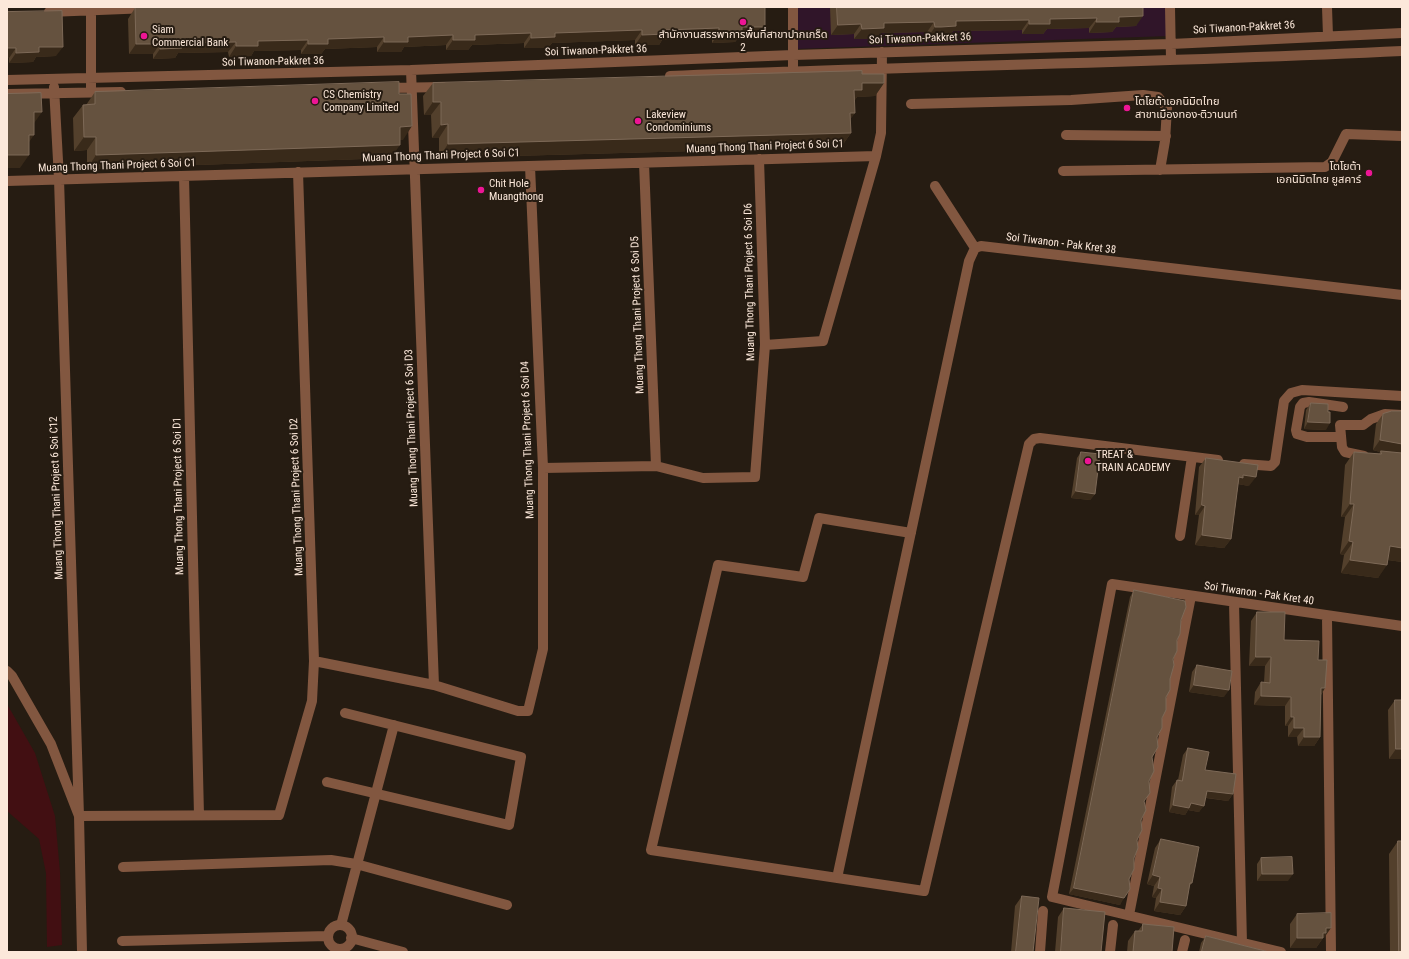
<!DOCTYPE html>
<meta charset="utf-8">
<style>
body{margin:0}
#map{position:relative;width:1409px;height:959px;overflow:hidden;background:#261c12;font-family:"Roboto Condensed",sans-serif}
canvas{display:block}
.frame{position:absolute;inset:0;border:8px solid #fce8da;pointer-events:none}
</style>
<div id="map">
<canvas width="1409" height="959"></canvas>
<div class="frame"></div>
</div>
<script>
const g = document.querySelector('canvas').getContext('2d');
g.lineJoin = 'round';
function fillPath(path, color) { g.fillStyle = color; g.fill(path, 'evenodd'); }
function strokePath(path, color, width, dash) { g.strokeStyle = color; g.lineWidth = width; g.lineCap = dash ? 'butt' : 'round'; g.setLineDash(dash || []); g.stroke(path); }
function label(font, color, halo, rows, align = 'center') {
  g.font = font + ' "Roboto Condensed","Noto Sans Thai",sans-serif'; g.lineWidth = 4; g.setLineDash([]); g.textBaseline = 'middle'; g.strokeStyle = halo; g.fillStyle = color; for (const [text, x, y, turn = 0] of rows) {
    g.save(); g.translate(x, y); g.rotate((+turn || 0) * Math.PI / 180); g.textAlign = isNaN(turn) ? turn : align; if (halo) g.strokeText(text, 0, 0); g.fillText(text, 0, 0); g.restore();
  }
}
const green = new Path2D(`
 M793,7h377l-1,29 -375,13z`);
const water = new Path2D(`
 M7,704l28,49 20,63 5,56 2,73 -15,2 -1,-74 -7,-34 -32,-28z`);
const minor = new Path2D(`
 M793,7v64
 M1170,7l1,53
 M1327,7l1,29
 M49,12l100,-4
 M411,70l23,615
 M670,76c244,-10 488,-13 732,-25
 M7,80l404,-10 382,-15 378,-11 231,-11
 M54,87l5,92 20,637
 M387,88l56,-1
 M91,92v-85
 M7,94l114,-2
 M911,104l160,-4 72,-5 15,2 9,11 -2,33 -5,29
 M1066,135l100,1
 M644,163l12,303
 M1063,171l262,-4 7,-5 14,-28 56,2
 M184,176l15,639
 M7,181l869,-25
 M935,186l40,62
 M765,345l58,-4 53,-185 5,-23 1,-81
 M1341,437h-34l-10,-3 -1,-4 4,-23 3,-4 6,-1 34,5
 M1364,456l-19,-4 -3,-5 -2,-22h23l8,-6 14,-5 17,1
 M1244,464l27,2 4,-4 9,-61 7,-8 11,-3 100,6
 M543,468l113,-2 47,12 52,-1 10,-132 -6,-186
 M911,533l-92,-15 -16,59 -85,-12 -67,285 273,41 105,-447 5,-5 6,-1 178,22
 M1180,536l12,-79
 M1234,603l8,340
 M1327,617l4,335
 M314,661l120,24 84,26h10l15,-62v-181l-13,-302
 M7,671l5,5 39,68 28,72 3,136
 M327,782l182,43 12,-68 -176,-44
 M79,816l200,-1 33,-114 2,-40 -16,-489
 M123,867l208,-7 25,4 151,41
 M837,878l132,-617 6,-13 6,-2 421,49
 M1129,915l62,-319
 M341,925l53,-200
 M328 937a12 12 0 1 1 24 0a12 12 0 1 1-24 0Z
 M351,938l52,14
 M122,941l206,-5
 M1040,952l3,-41
 M1110,952l3,-27
 M1182,952l3,-12
 M1281,952l-229,-55 60,-313 290,42`);
const wall = new Path2D(`
 M765,7l-7,30 -20,1 -3,4 -23,1v-5l-50,2 -3,5h-24v-5l-83,3 -4,5h-24v-5l-52,2 -4,5h-22v-5l-42,2 -3,5h-24v-5l-52,2 -4,5h-20v-4l-47,1 -3,5 -22,1 -1,-5 -50,1 -3,5 -22,1v-5h-24l-1,-35 7,-11z
 M830,7h313l-7,19 -20,1 -4,5 -23,1v-5l-42,1 -4,5h-21v-4l-69,1 -4,6h-21l-1,-5 -46,1 -4,6h-23v-5l-23,1z
 M7,12l49,44 -20,1 -3,5 -24,1z
 M862,74l22,9 -9,13 -18,1 -3,4 1,12 -5,6 1,14 -10,14 -402,11v-20h-7l-1,-23h-7l-1,-19 10,-13z
 M95,92l304,2 4,46h-3l-9,18 -304,11v-19l-13,1 -1,-33 10,-13h3z
 M1311,403l15,27 -22,-1 2,-19z
 M1402,411v151l-14,-2 -10,18 -37,-5 3,-18 -4,-1 5,-37h-4l4,-52 9,-13 25,2 1,-2 -7,-2 3,-26 7,-10z
 M1081,452l14,42 -5,6 -19,-2 6,-40z
 M1206,458l43,28 -11,-2v1l-7,54 -7,9 -29,-3 4,-30h-4l4,-48z
 M1134,590l47,30 -4,20 -7,39 -8,39 -10,39 -3,24 -5,20 -10,57 -5,21 -9,26 -51,-11 61,-297z
 M1257,612l27,28 34,20 7,28 -4,7 -1,42 -6,9h-16l-1,-9h-9v-11h-3v-20l-31,-1 1,-13 6,-10h3l1,-16h-16l2,-45z
 M1197,665l27,32 -35,-5 3,-20z
 M1395,700h7v59h-13l-1,-49z
 M1188,748l17,22 28,24 -5,7 -22,-3 -7,14 -11,-2 -3,5 -16,-3 3,-25 5,-7h1l5,-25z
 M1161,839l31,44 -3,3 -3,20 -6,9 -26,-4 2,-13 -4,-1 2,-11 -7,-2 8,-36z
 M1398,841l4,111h-12l-1,-98z
 M1261,858l27,23h-31v-17z
 M1022,896l11,56h-22l4,-46z
 M1064,908l37,44h-46l3,-35z
 M1297,914l27,24h-1l-7,10h-26v-24z
 M1143,924l29,28h-45l1,-11 7,-10h3z
 M1206,936l63,16h-70l2,-9z`);
const shadedWall = new Path2D(`
 M1143,16l-7,10 -20,1 -4,5 -23,1 7,-11 23,-5z
 M1097,18l-8,10 -42,1 -4,5h-21l7,-10 21,-5z
 M1029,20l-7,10 -69,1 -4,6h-21l7,-10 21,-6z
 M934,22l-7,10 -46,1 -4,6h-23l8,-10 22,-6z
 M861,24l-7,10 -23,1 7,-10z
 M742,27h23l-7,10 -20,1 -3,4 -23,1 7,-10z
 M719,28l-7,10 -50,2 -3,5h-24l7,-10 24,-5z
 M642,30l-7,10 -83,3 -4,5h-24l7,-10 24,-5z
 M531,33l-7,10 -52,2 -4,5h-22l7,-10 22,-5z
 M453,35l-7,10 -42,2 -3,5h-24l7,-10 24,-5z
 M384,37l-7,10 -52,2 -4,5h-20l7,-10 20,-5z
 M308,40l-7,10 -47,1 -3,5 -22,1 7,-11 22,-5z
 M236,42l-8,10 -50,1 -3,5 -22,1 7,-10 22,-6z
 M136,44h24l-7,10h-24z
 M39,47h24l-7,9 -20,1 -3,5 -24,1 7,-10z
 M7,48h9l-7,10h-2z
 M862,83h22l-9,13 -18,1 -4,6 1,-13z
 M433,102h8l-10,13h-7z
 M34,112h8l-10,14z
 M850,113h5l-10,13z
 M448,124l-9,14h-7l9,-13z
 M412,126l-9,14h-12l9,-13z
 M851,133l-10,14 -402,11 9,-14z
 M29,135h5l-9,13z
 M84,137h12l-9,13 -13,1z
 M400,145l-9,13 -304,11 9,-14z
 M7,155h22l-9,13h-13z
 M1308,422l22,1 -4,7 -22,-1z
 M1380,440l22,4v12l-21,-5 -1,1 -7,-2z
 M1243,475l13,2 -7,9 -11,-2 -2,3 3,-10z
 M1076,491l19,3 -5,6 -19,-2z
 M1350,504h4l-9,13h-4z
 M1202,505l3,1 -6,9h-4z
 M1202,535l29,4 -7,9 -29,-3z
 M1349,541l4,1 -9,13 -4,-1z
 M1390,546l12,2v14l-21,-3z
 M1350,560l37,5 -9,13 -37,-5z
 M1256,657h15l-6,9h-16z
 M1194,685l35,5 -5,7 -35,-5z
 M1321,688h4l-6,9z
 M1261,696l30,1 -6,9 -31,-1z
 M1291,717h3l-6,9h-3z
 M1294,728h10l-7,9h-9z
 M1304,737h16l-6,9h-16z
 M1396,749h6v10h-13z
 M1207,791l26,3 -5,7 -26,-4z
 M1191,803l13,3 -5,6 -11,-2 -3,5 -16,-3 4,-7z
 M1262,874h31l-5,7h-31z
 M1153,875l7,2 -6,9 -7,-2z
 M1074,888l50,10 -4,7 -51,-11z
 M1158,888l4,1 -6,9 -4,-1z
 M1160,902l26,4 -6,9 -26,-4z
 M1326,928h5l-7,10h-1l-7,10h-26l7,-10z`);
const building = new Path2D(`
 M185,7h580v20h-23v5l-23,1v-5l-53,2v4l-24,1v-5l-87,3v4l-24,1v-5l-56,2v5h-22v-5l-45,2v5h-24v-5l-56,2v5h-20v-4l-50,1v5h-22v-4l-54,1v5l-22,1v-5h-24l-1,-36z
 M837,7h306v9l-24,1v5h-23l1,-4 -47,1v5h-21v-4l-73,1v5l-15,1h-6l-1,-5 -50,1v5l-22,1 -1,-5 -23,1z
 M62,11l1,36h-24v5l-23,1v-5h-9v-36z
 M862,71v3h22v9h-22v7h-8l1,23h-5l1,20 -403,11v-20l-7,1v-23h-8v-19z
 M399,82v12h12l1,32 -12,1v18l-304,10v-18h-12l-1,-32 12,-1v-12z
 M41,93l1,19h-8v23h-5v20h-22v-61z
 M1311,403l17,1v8h2v11l-22,-1z
 M1392,411h10v33l-22,-4 3,-26z
 M1381,451l21,2v95l-12,-2 -3,19 -37,-5 3,-18 -4,-1 5,-37h-4l4,-52 27,2z
 M1081,452l19,2 -5,40 -19,-3z
 M1206,458l52,7 -2,12 -13,-2v3l-4,-1 -8,62 -29,-4 3,-29 -3,-1z
 M1134,590l51,11 1,6 -5,13 -1,14 -3,6v11l-4,8 1,6 -4,14v11l-4,7v13l-4,8v10l-5,9 1,10 -6,10 2,14 -5,10 1,12 -6,8 2,9 -5,10 1,10 -5,10 1,8 -4,10v11l-5,10 1,10 -6,9 -50,-10z
 M1257,612h28l-1,28 35,1 -1,19h9l-2,28h-4l-1,49h-16v-9h-10v-11h-3v-20l-30,-1v-14l9,1 1,-26h-15z
 M1197,665l35,6 -3,19 -35,-5z
 M1395,700h7v49h-6z
 M1188,748l21,4 -4,18 31,4 -3,20 -26,-3 -3,15 -13,-3 -2,5 -16,-3 4,-25 5,1z
 M1161,839l38,8 -7,36h-2l-4,23 -26,-4 2,-13 -4,-1 2,-11 -7,-2z
 M1398,841h4v111h-3z
 M1292,857l1,17h-31l-1,-16z
 M1022,896l17,2 -6,54h-17z
 M1064,908l41,4 -4,40h-40z
 M1331,913v15h-5v5h-3v5h-26v-24z
 M1143,924l31,3 -2,25h-39l2,-21h7z
 M1206,936l63,16h-64l-3,-1z`);
const markers = [
 [743,22,4,"#ed1595"],
 [144,36,4,"#ed1595"],
 [315,101,4,"#ed1595"],
 [1127,108,4,"#ed1595"],
 [638,121,4,"#ed1595"],
 [1369,173,4,"#ed1595"],
 [481,190,4,"#ed1595"],
 [1088,461,4,"#ed1595"]
];
const streetNames = [
 ["Soi Tiwanon-Pakkret 36",1244,28,-3],
 ["Soi Tiwanon-Pakkret 36",920,39,-2],
 ["Soi Tiwanon-Pakkret 36",596,51,-2],
 ["Soi Tiwanon-Pakkret 36",273,62,-1],
 ["Muang Thong Thani Project 6 Soi C1",765,147,-2],
 ["Muang Thong Thani Project 6 Soi C1",441,156,-2],
 ["Muang Thong Thani Project 6 Soi C1",117,166,-2],
 ["Soi Tiwanon - Pak Kret 38",1061,244,7],
 ["Muang Thong Thani Project 6 Soi D6",750,282,-91],
 ["Muang Thong Thani Project 6 Soi D5",638,315,-92],
 ["Muang Thong Thani Project 6 Soi D3",412,428,-92],
 ["Muang Thong Thani Project 6 Soi D4",528,440,-92],
 ["Muang Thong Thani Project 6 Soi D1",179,496,-91],
 ["Muang Thong Thani Project 6 Soi D2",297,497,-92],
 ["Muang Thong Thani Project 6 Soi C12",57,498,-92],
 ["Soi Tiwanon - Pak Kret 40",1259,594,8]
];
const poiNames = [
 ["Siam",152,30],
 ["Commercial Bank",152,43],
 ["สำนักงานสรรพาการพื้นที่สาขาปากเกร็ด",743,35,"center"],
 ["2",743,48,"center"],
 ["CS Chemistry",323,95],
 ["Company Limited",323,108],
 ["โตโยต้าเอกนิมิตไทย",1135,102],
 ["สาขาเมืองทอง-ติวานนท์",1135,115],
 ["Lakeview",646,115],
 ["Condominiums",646,128],
 ["โตโยต้า",1361,167,"right"],
 ["เอกนิมิตไทย ยูสคาร์",1361,180,"right"],
 ["Chit Hole",489,184],
 ["Muangthong",489,197],
 ["TREAT &",1096,455],
 ["TRAIN ACADEMY",1096,468]
];
fillPath(green, '#301529');
fillPath(water, '#420f12');
strokePath(minor, '#825740', 10);
fillPath(wall, '#53402c');
fillPath(shadedWall, '#392a1a');
fillPath(building, '#65523f');
strokePath(building, '#7d6957', 1);
for (const [x, y, r, color] of markers) { const dot = new Path2D(); dot.arc(x, y, r, 0, 2 * Math.PI); g.fillStyle = color; g.fill(dot); strokePath(dot, '#261c12', 1.5); }
label('11px', '#fce8da', '#261c12', streetNames);
label('11px', '#fce8da', '#261c12', poiNames, 'left');
</script>
